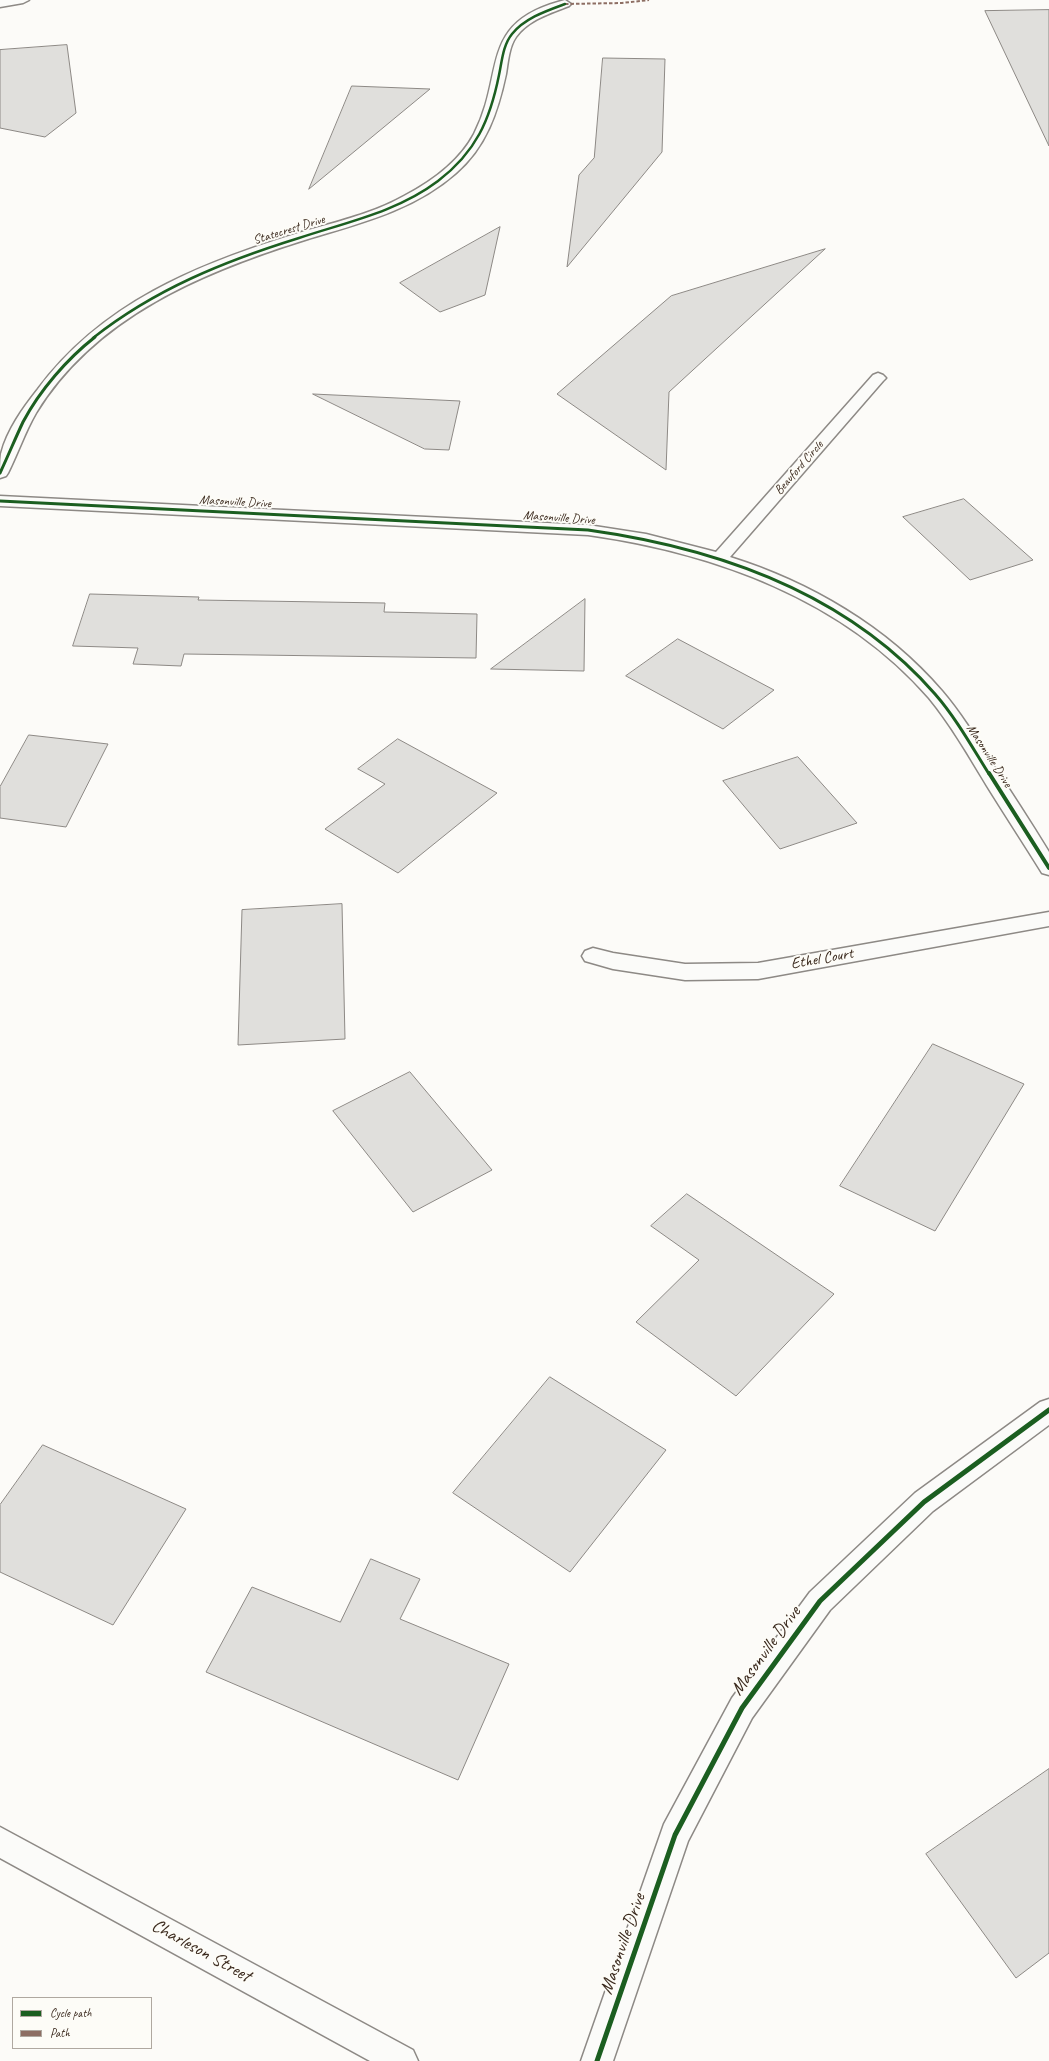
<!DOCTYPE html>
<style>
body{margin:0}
#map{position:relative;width:1049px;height:2061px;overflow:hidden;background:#fcfbf8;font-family:Caveat,sans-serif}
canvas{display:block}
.legend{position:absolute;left:12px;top:1997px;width:140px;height:52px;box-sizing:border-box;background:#fdfcf7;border:1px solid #afa8a0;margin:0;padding:5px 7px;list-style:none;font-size:12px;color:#3b2a1e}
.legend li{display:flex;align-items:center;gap:8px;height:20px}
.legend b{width:20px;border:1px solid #afa8a0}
</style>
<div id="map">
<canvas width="1049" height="2061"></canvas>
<ul class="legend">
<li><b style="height:5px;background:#1b5e20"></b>Cycle path</li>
<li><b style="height:5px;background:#8d6e63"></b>Path</li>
</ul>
</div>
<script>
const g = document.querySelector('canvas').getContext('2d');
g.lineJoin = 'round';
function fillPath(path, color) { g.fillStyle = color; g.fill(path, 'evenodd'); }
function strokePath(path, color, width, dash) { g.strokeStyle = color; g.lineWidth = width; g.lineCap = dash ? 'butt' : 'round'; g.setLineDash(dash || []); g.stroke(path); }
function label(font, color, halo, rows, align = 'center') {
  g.font = font + ' Caveat,sans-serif'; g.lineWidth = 4; g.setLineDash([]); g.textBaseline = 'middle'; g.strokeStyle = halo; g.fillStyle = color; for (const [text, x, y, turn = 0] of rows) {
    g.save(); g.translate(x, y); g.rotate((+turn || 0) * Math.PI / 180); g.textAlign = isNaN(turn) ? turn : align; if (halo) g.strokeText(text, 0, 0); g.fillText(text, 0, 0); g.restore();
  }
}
const building = new Path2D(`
 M1049,10v136l-64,-135z
 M67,45l9,68 -31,24 -45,-9v-78z
 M603,58l62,1 -3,93 -95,115 12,-92 15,-17z
 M352,86l78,3 -121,100z
 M500,227l-15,68 -45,17 -40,-29z
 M825,249l-156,143 -3,78 -109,-76 114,-98z
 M313,394l147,7 -11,49 -24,-1z
 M964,499l69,61 -63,20 -67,-63z
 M90,594l109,3 -1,3 187,3 -1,9 93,2 -1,44 -292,-4 -3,12 -48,-2 5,-16 -65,-2z
 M585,599l-1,72 -93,-2z
 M678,639l96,51 -51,39 -97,-53z
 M29,735l79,9 -42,83 -66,-9v-31z
 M398,739l99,54 -99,80 -73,-44 60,-45 -27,-15z
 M798,757l59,66 -77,26 -57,-68z
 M342,904l3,135 -107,6 4,-135z
 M933,1044l91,40 -89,147 -95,-45z
 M410,1072l82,98 -79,42 -80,-101z
 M687,1194l147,100 -98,102 -100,-74 63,-62 -48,-34z
 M550,1377l116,73 -96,122 -117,-79z
 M43,1445l143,64 -73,116 -113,-53v-67z
 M371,1559l49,20 -20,40 109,45 -51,116 -252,-108 46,-85 88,35z
 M1049,1769v184l-33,25 -90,-124z`);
const minor = new Path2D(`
 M0,0h29l-6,3 -23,4z
 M565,0l6,4 -2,2c-18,7 -41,14 -53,31 -7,10 -8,25 -10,37 -8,38 -20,73 -50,99 -42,37 -95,50 -148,66 -103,32 -213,77 -272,174 -11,19 -18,40 -28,60l-2,3 -6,2c0,-7 0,-17 1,-24 6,-24 22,-46 37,-65 64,-86 158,-124 257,-155 36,-11 75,-19 109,-38 27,-14 55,-34 70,-62 32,-62 3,-112 91,-134z
 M878,373l5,2 3,3 -3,3 -153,176c80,25 157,70 212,134 18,21 33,45 48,69 20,30 40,61 59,92v23l-7,-2c-18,-29 -37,-58 -55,-87 -18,-30 -36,-61 -58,-88 -86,-99 -214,-145 -341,-163l-588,-29v-10l588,29 58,9 70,18 157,-177z
 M1049,912v14l-291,53 -73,1 -72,-11 -28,-8 -3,-5 3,-5 8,-3 20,5 72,11 73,-1z
 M1049,1399v26l-116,86 -103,99 -78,108 -64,123 -75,220h-32l83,-237 68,-126 78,-106 105,-99 125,-91z
 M0,1827l413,223 5,11h-48l-370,-203z`);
const quiet = new Path2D(`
 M565,4l57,-1 27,-3`);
const cyclewayFar3 = new Path2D(`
 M93,338c62,-49 132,-77 206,-100 48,-16 98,-26 139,-57 38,-29 52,-61 61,-106 3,-14 4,-30 13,-41 13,-16 34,-23 53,-30`);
const cyclewayFar2 = new Path2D(`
 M0,473c8,-17 15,-34 23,-51 17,-32 44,-63 72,-85
 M0,501l588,29c129,18 259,63 347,164 21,24 37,53 54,80`);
const cyclewayFar1 = new Path2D(`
 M989,773l60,95`);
const cycleway = new Path2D(`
 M597,2061l78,-226 67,-127 78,-107 104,-99 125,-92`);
const farStreetnames = [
 ["Statecrest Drive",289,230,-17],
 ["Beauford Circle",799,468,-49],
 ["Masonville Drive",235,502,3],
 ["Masonville Drive",559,518,4],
 ["Masonville Drive",989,756,57]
];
const streetNames = [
 ["Ethel Court",822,959,-10]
];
const nearStreetnames = [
 ["Masonville Drive",766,1651,-54],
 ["Masonville Drive",623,1944,-71],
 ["Charleson Street",201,1951,29]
];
fillPath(building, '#e0dfdc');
strokePath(building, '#8d8985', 1);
strokePath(minor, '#8d8985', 3);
fillPath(minor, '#fbfbf9');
strokePath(quiet, '#8d6e63', 2, [3.5, 2]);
strokePath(cyclewayFar3, '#1b5e20', 2.5);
strokePath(cyclewayFar2, '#1b5e20', 3);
strokePath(cyclewayFar1, '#1b5e20', 4);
strokePath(cycleway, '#1b5e20', 5);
label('13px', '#3b2a1e', '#fdfcf7', farStreetnames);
label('16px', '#3b2a1e', '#fdfcf7', streetNames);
label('19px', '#3b2a1e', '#fdfcf7', nearStreetnames);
</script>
